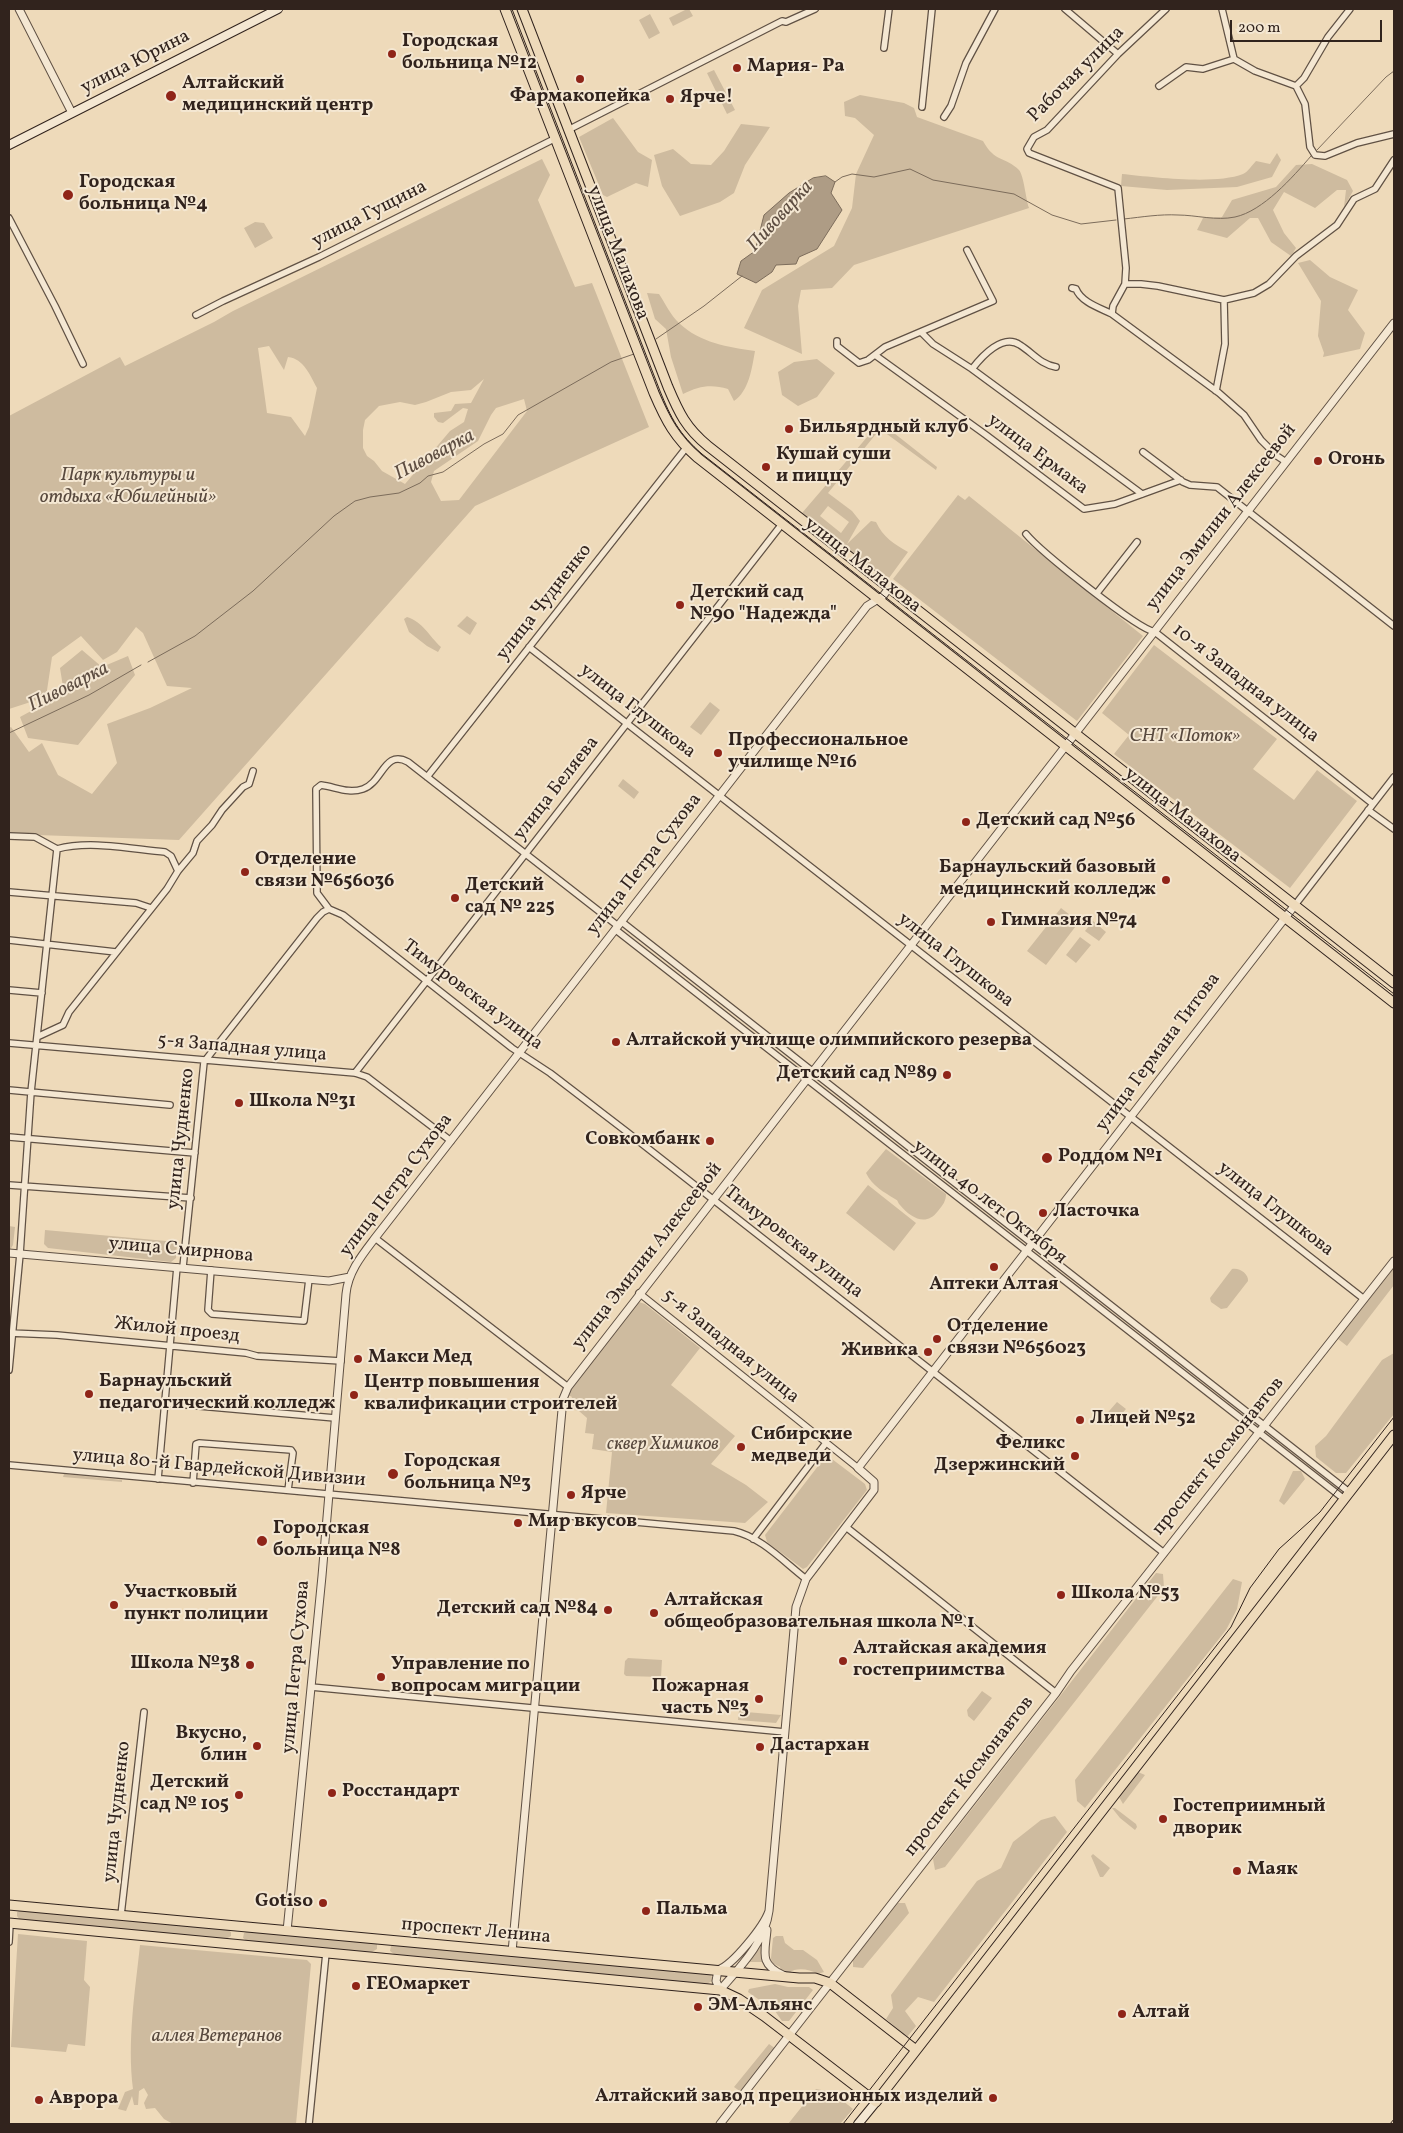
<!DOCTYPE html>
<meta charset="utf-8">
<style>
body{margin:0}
#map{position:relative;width:1403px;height:2133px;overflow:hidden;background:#eedaba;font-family:Vollkorn,serif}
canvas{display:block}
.frame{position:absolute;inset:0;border:10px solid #31231d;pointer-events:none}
.scale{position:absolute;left:1230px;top:20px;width:152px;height:22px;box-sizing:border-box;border:2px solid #31231d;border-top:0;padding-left:6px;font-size:15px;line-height:18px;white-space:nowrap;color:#31231d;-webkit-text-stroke:4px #f4e7d2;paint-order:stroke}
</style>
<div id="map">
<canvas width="1403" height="2133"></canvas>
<div class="frame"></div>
<div class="scale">200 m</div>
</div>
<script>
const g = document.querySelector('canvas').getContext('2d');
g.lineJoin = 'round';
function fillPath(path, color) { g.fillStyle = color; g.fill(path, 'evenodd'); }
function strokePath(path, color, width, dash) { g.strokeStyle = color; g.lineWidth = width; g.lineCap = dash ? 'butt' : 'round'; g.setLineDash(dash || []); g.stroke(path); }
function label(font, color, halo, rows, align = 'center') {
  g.font = font + ' Vollkorn,serif'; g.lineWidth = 4; g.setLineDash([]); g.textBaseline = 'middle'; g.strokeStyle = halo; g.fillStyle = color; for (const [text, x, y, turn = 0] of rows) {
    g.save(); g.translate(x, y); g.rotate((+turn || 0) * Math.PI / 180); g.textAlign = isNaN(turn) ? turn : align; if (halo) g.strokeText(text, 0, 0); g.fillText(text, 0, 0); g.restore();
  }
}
const green = new Path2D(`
 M687,9h2l4,7 -20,10 -4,-8z
 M650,14l10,19 -11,6 -10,-19z
 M714,70l21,40 -8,4 -20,-41z
 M860,95l44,8 10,5 3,9 66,24c12,22 22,15 36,29 5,6 7,30 10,38l-175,57 -22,23 -31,2 -3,16 4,48 -58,-26 18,-38 72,-44 18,-38 4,-34 18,-39 -19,-17 -10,-2 -1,-14z
 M613,118l25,34 14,8 -4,27 -12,-4 -29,14 -4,-2 -24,-58z
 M741,124l29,3 -25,38 -11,28 -14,9 -40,14 -18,-30 -8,-31 19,-6 18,15 20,1 13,-14z
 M1277,153l4,7 -9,17 -35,10 -70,3 -46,-4 1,-12c30,3 93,11 121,0 5,-2 9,-9 13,-13l14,3z
 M542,159l8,16 -12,25 37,87 17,-4 57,144 -174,79 -296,334 -170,-6v-106l2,-1 18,25 13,-9 16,32 34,19 25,-31 -10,-39 43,-16 42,-20 -25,-2 -24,-53 -7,-6 -19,25 -14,8 -22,-24 -29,21 -6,40 -37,12v-293l111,-59 5,9 89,-44 19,-11zM269,346l15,24 4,-13c16,2 22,18 29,31l-8,39 -4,9 -14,-19 -24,-4 -9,-65zM484,379l-13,24 -16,1 -4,7 -17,2v4l4,5 5,1 20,-15 5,1 -4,13 -14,9 -45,53 -23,-13 -8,-10 -7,-5 -4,-8v-18l2,-10 14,-14 21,-4 15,3 11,-3 25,-10 20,-2zM524,399l3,12 -68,89 -18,1 -10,-19 3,-11 44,-30 13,-26 5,-7z
 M1312,164l35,16 6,11 -9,16 2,-17h-9l-22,18 -31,-16 -11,18 11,23 12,15 -5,8 -20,-14 -13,-24h-8l-23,20 -30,-8 6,-12 19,-1 10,-17 44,-13 20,-22z
 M255,222l9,1 9,15 -18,10 -11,-20z
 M1310,260l20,17 28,13 -10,20 17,23 -5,16 -37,8 1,-4 -6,-17 3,-35 -23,-38z
 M647,293l12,1c6,9 12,22 20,29 21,20 49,24 76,28 -3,17 -6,40 -21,50l-6,-12c-17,-5 -29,-3 -45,5l-12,-37 -5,-28 -11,-10z
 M817,359l18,14 -18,24 -19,9 -16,-11 -4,-23 16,-10z
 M880,422l57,45 -1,3 -56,-41 -52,64 24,18 8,10 -13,23 24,-23 5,1c7,15 18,22 32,30l-19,26 -48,-33 -39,-32zM828,506l21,16 -8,11 -21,-17z
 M958,495l7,5 4,-4 174,140 -66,85 -184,-142z
 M467,616l10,7 -7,12 -13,-9z
 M407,617c16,5 22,19 34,30l-3,5 -11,-6 -18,-14 -5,-13z
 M1154,645l123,94 -24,30 41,31 23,-30 40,31 -67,87 -176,-134 15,-19 -27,-22z
 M82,650l20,17 26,-11 7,19 -57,70 -50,-7 -8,-21 44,-24 -4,-25z
 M710,702l10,8 -19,25 -11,-8z
 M623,779l16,13 -5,7 -16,-13z
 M1061,908l18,14 -33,43 -19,-14z
 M1093,921l13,11 -7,9 -14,-10z
 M1080,937l11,8 -15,18 -10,-8z
 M886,1149l60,45c0,7 -3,11 -8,17 -12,16 -27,7 -38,-6 -3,-3 -1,-4 -5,-6 -11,-7 -23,-13 -29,-26z
 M868,1185l48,38 -22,28 -48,-38z
 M9,1226l6,1 -2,18 -3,5z
 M45,1230l132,12 -1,16 -5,4 -123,-14 -4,-4z
 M1394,1268v17l-47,61 -9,-7z
 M1232,1269c7,-2 17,5 16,12l-21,27 -6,1 -10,-7 -1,-4z
 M639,1302l6,2 55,44 -29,37 64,51 -24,28 35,21 22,17 -23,21 -139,-10 6,-61 -20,-3 2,-15 -9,-1 2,-15 -8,-7 -4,-1 -5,-8 2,-5 -4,-2 7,-12z
 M1394,1353v61l-48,59h-10l-20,-16 -1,-11 11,-10 56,-76z
 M1117,1402l9,7 -15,17 -8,-8z
 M828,1456l37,28 2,6 -60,77 -4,2 -36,-27 -2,-7 60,-78z
 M1293,1471h8l4,8 -21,26 -5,-4z
 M64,1474l58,6v2l-59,-5z
 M1156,1573l7,1 1,14 -219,279 -10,3 -2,-11z
 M1233,1579l9,3 -5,27 -11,21 -141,178 -8,-7 -2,-21z
 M628,1658l34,2 -1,17 -35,-1 -2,-2 1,-13z
 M982,1691l10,7 -18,23 -6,-5 -1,-6z
 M740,1702l6,1v9l35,3 -5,8 -38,-3z
 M1138,1772l7,3 -22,29 -4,-7z
 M1112,1808h3l21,16 1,3 -2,3 -15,-12z
 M1055,1816l12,16 -133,170 -16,-5 -13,14 11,15 -9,11 -21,-18 7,-11 -2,-13 86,-114 24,-13 12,-26 28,-22z
 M1093,1854l17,14 -7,9h-3l-9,-21z
 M898,1903h7l4,10 -46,55 -10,-1v-7z
 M21,1910l206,19 4,3v4l-5,3 -206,-19 -3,-4v-4z
 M248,1931l124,10 5,3v5l-5,3 -125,-11 -4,-3 1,-5z
 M18,1934l69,7 -3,39 6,7 -5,59 -17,-2 -2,8 -55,-5z
 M776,1936h7l2,7 9,7h9l14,10 7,12 -6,2c-9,-5 -22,-7 -29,-1l-8,-2 -1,-4 -8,-4 -1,-5 2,-20z
 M395,1944l314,29 3,4v4l-5,3 -313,-30 -4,-3 1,-5z
 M762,1944v18h-14z
 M140,1945l167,15 4,4 -15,160h-123l-9,-5 -9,-11 -9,1 -2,-6 4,-8 -4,-7 -5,3 -1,14h-4l-2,-9 -6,15 -8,-2 7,-17 8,-3c-6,-48 2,-97 7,-144z
 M775,1984l13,3h21l4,3 -24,31h-7l-7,-10 -27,-19 1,-3z
 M769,2044l7,5 -35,43 -7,-5z
 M816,2089l16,3 21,17 -13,15h-52z`);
const water = new Path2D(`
 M826,176l9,6 -4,11 11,17 -25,39 -18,8 -3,7 -20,1 -4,7 -16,11 -19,-9 4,-13 14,-10 9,-36 25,-22 24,-15z`);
const stream = new Path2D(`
 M1317,150l69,-73 8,-6
 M835,182l7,-5 10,-3 22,3 36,-8 23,11 81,14 38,21 29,9 35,-4
 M1124,219c18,-2 36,-5 54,-4 18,0 38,6 57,2 28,-6 58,-40 76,-61
 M656,339l48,-33 38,-30
 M148,662l47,-26 58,-45 81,-75 21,-15 15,-4 29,-4 21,-10 8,-7 15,-4 41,-28 19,-10 15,-19 93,-53 23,-8
 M9,733l80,-38 52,-30`);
const minor = new Path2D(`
 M1065,9l53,45
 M1222,9l12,50 21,12 41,15 8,-8 24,-41 22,-28
 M884,48l5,-39
 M1159,86l27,-19 17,2 31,-10
 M1296,86l9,18 5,43 5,8 10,1 32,-13 37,-9
 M922,107l10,-98
 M944,117l7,-11 15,-43 29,-54
 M568,130l214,-109 4,1 29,-13
 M9,218l46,88 28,58
 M1125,284h16l17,2 66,14 30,-7 15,-9 27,-28 41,-31 17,-26 21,-10 19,-29
 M1072,288l4,1c5,13 24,19 36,25l1,-8 12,-22 1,-16 -8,-80 -84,-33 -5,-2 -2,-4 7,-12 13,-7 71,-76 48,-45
 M1112,314l107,79 25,22 17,25 16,16 9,6
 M196,315l27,-14 96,-44 237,-119
 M921,332l12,12 39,25 170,125
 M837,341v5l22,17 9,-3 17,-13 108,-46 -26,-51
 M875,355l111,80 98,74 31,-5 66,-24
 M972,369c10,-13 31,-36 48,-24 13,8 20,19 36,22
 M1216,391l9,-47 -1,-44
 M1143,452l40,30 7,3 27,2 177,139
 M1026,534c14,17 111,95 129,98l218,172
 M1097,593l40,-51
 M529,647l835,652
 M427,777l259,-329
 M1368,810l26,19
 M9,836l26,1 22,12c33,-9 74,0 108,3l6,4 7,15
 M9,892l127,11 15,5
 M1295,905l99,-128
 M329,909l14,6 169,133 38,25 77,59 537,421
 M329,909l-12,-16 -1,-104 5,-4c15,2 27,9 42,4 20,-7 21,-40 45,-27l210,164
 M622,922l727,570
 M616,930l728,569
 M9,940l107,12
 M9,990l33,3
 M37,1037l26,-12 6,-13 98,-123 11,-18 15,-18 4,-12 15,-16 10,-15 21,-23 6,-3 4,-13
 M9,1043l346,30 12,4 84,64
 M355,1073l427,-549
 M9,1090l161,15
 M9,1137l186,16
 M9,1185l182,13
 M375,1238l193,149
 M183,1267l21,-205 113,-144 6,-6 6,-3
 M211,1270l-3,40 4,4 92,7 5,-42
 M639,1293l219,175
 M10,1333l47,2 189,18 11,3 84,5
 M9,1370l11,-116 11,-162 26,-243
 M165,1403l170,15
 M9,1465l725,66c27,6 50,31 72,48
 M158,1479l19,-212
 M193,1483l3,-39 3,-1 92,7 2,3 -5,37
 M846,1527l210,166
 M753,1539l73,-96
 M311,1687l474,45
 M121,1915l23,-203
 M9,1942l1,-18
 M309,2124l17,-171`);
const tertiary = new Path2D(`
 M19,9l53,104
 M9,1253l320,28 21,-4
 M769,1911c-5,15 -36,54 -51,59l-2,11 4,9c21,-24 45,-48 49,-79l27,-304 10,-28 68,-89v-8l-16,-14 437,-563
 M767,1930c-2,23 -8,34 16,45
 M287,1931l35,-355 24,-282c2,-22 16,-39 29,-56l492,-632 16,-10 6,-8
 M512,1952l51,-553 5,-12 826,-1064
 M720,2124l336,-431 15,-22 323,-410`);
const secondary = new Path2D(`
 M9,145l269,-136
 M858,2124l18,-22`);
const primary = new Path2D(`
 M505,9l149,384c12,28 21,45 44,65l696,545
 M522,9l146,378c11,26 18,41 40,59l686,537
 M9,1905l790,73h16l15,5 86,67
 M9,1923l711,67 19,9 25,17 112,86 518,-667`);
const tram = new Path2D(`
 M512,9l148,382c11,27 19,43 42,63l692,540
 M843,2124l388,-497 19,-39 29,-39 41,-37 74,-95`);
const rail = new Path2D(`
 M1390,2124l4,-5`);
const markers = [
 [392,54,5,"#8f2418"],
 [737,68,5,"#8f2418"],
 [580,79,5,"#8f2418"],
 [171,96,6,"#8f2418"],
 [670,99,5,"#8f2418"],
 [68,195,6,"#8f2418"],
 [789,429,5,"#8f2418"],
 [1318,461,5,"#8f2418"],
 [766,467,5,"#8f2418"],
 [680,605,5,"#8f2418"],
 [718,753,5,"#8f2418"],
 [966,822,5,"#8f2418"],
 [245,872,5,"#8f2418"],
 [1166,880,5,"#8f2418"],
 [455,898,5,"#8f2418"],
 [991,922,5,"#8f2418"],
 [616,1042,5,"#8f2418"],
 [947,1075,5,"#8f2418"],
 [239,1103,5,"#8f2418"],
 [710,1141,5,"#8f2418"],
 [1047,1158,6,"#8f2418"],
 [1043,1213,5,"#8f2418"],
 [994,1267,5,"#8f2418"],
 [937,1339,5,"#8f2418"],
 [928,1352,5,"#8f2418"],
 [358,1359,5,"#8f2418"],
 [89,1394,5,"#8f2418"],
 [354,1395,5,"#8f2418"],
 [1080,1420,5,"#8f2418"],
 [741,1447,5,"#8f2418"],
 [1075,1456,5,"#8f2418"],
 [393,1474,6,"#8f2418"],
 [571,1495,5,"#8f2418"],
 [518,1523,5,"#8f2418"],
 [262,1541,6,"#8f2418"],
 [1061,1595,5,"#8f2418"],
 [114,1605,5,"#8f2418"],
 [608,1610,5,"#8f2418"],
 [654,1613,5,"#8f2418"],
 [843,1661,5,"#8f2418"],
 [250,1665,5,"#8f2418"],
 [381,1677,5,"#8f2418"],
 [759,1699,5,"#8f2418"],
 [257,1746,5,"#8f2418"],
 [760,1747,5,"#8f2418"],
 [332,1793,5,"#8f2418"],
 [239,1795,5,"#8f2418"],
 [1163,1819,5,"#8f2418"],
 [1237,1871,5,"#8f2418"],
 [323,1903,5,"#8f2418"],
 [646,1911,5,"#8f2418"],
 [356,1986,5,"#8f2418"],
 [698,2007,5,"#8f2418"],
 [1122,2014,5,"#8f2418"],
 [993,2098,5,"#8f2418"],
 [39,2100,5,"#8f2418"]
];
const poiNames = [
 ["Городская",402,43],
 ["больница №12",402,65],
 ["Мария- Ра",747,68],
 ["Алтайский",182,85],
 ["медицинский центр",182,107],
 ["Фармакопейка",580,98,"center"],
 ["Ярче!",680,99],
 ["Городская",79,184],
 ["больница №4",79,206],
 ["Бильярдный клуб",799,429],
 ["Кушай суши",776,456],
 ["и пиццу",776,478],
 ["Огонь",1328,461],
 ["Детский сад",690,594],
 ["№90 \"Надежда\"",690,616],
 ["Профессиональное",728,742],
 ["училище №16",728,764],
 ["Детский сад №56",976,822],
 ["Отделение",255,861],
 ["связи №656036",255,883],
 ["Барнаульский базовый",1156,869,"right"],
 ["медицинский колледж",1156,891,"right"],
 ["Детский",465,887],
 ["сад № 225",465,909],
 ["Гимназия №74",1001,922],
 ["Алтайской училище олимпийского резерва",626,1042],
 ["Детский сад №89",937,1075,"right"],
 ["Школа №31",249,1103],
 ["Совкомбанк",700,1141,"right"],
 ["Роддом №1",1058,1158],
 ["Ласточка",1053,1213],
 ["Аптеки Алтая",994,1286,"center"],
 ["Отделение",947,1328],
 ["связи №656023",947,1350],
 ["Живика",918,1352,"right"],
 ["Макси Мед",368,1359],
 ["Барнаульский",99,1383],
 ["педагогический колледж",99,1405],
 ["Центр повышения",364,1384],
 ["квалификации строителей",364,1406],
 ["Лицей №52",1090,1420],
 ["Сибирские",751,1436],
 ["медведи",751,1458],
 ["Феликс",1065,1445,"right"],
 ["Дзержинский",1065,1467,"right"],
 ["Городская",404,1463],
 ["больница №3",404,1485],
 ["Ярче",581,1495],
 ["Мир вкусов",528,1523],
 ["Городская",273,1530],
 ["больница №8",273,1552],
 ["Участковый",124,1594],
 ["пункт полиции",124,1616],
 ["Школа №53",1071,1595],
 ["Алтайская",664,1602],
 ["общеобразовательная школа № 1",664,1624],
 ["Детский сад №84",598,1610,"right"],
 ["Алтайская академия",853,1650],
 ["гостеприимства",853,1672],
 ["Школа №38",240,1665,"right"],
 ["Управление по",391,1666],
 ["вопросам миграции",391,1688],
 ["Пожарная",749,1688,"right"],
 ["часть №3",749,1710,"right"],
 ["Вкусно,",247,1735,"right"],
 ["блин",247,1757,"right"],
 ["Дастархан",770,1747],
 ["Детский",229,1784,"right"],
 ["сад № 105",229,1806,"right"],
 ["Росстандарт",342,1793],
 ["Гостеприимный",1173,1808],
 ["дворик",1173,1830],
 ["Маяк",1247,1871],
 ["Gotiso",313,1903,"right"],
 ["Пальма",656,1911],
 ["ГЕОмаркет",366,1986],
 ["ЭМ-Альянс",708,2007],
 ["Алтай",1132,2014],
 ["Алтайский завод прецизионных изделий",983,2098,"right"],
 ["Аврора",49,2100]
];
const streetNames = [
 ["улица Юрина",136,63,-27],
 ["Рабочая улица",1077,75,-45],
 ["улица Гущина",370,215,-27],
 ["улица Малахова",617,253,69],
 ["улица Ермака",1037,455,37],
 ["улица Эмилии Алексеевой",1222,518,-52],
 ["улица Малахова",862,566,38],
 ["улица Чудненко",545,603,-52],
 ["10-я Западная улица",1245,684,38],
 ["улица Глушкова",637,712,38],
 ["улица Беляева",557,789,-52],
 ["улица Малахова",1182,816,38],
 ["улица Петра Сухова",645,865,-52],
 ["улица Глушкова",955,961,38],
 ["Тимуровская улица",472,996,37],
 ["5-я Западная улица",242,1049,5],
 ["улица Германа Титова",1159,1053,-53],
 ["улица Чудненко",182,1139,-84],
 ["улица Петра Сухова",397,1186,-53],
 ["улица 40 лет Октября",989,1203,38],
 ["улица Глушкова",1275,1210,38],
 ["Тимуровская улица",793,1243,38],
 ["улица Смирнова",181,1251,5],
 ["улица Эмилии Алексеевой",648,1257,-52],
 ["Жилой проезд",177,1331,6],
 ["5-я Западная улица",730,1347,39],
 ["проспект Космонавтов",1219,1457,-51],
 ["улица 80-й Гвардейской Дивизии",219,1469,5],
 ["улица Петра Сухова",297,1667,-85],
 ["проспект Космонавтов",970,1777,-52],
 ["улица Чудненко",118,1812,-84],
 ["проспект Ленина",476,1932,5]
];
const parkNames = [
 ["Парк культуры и",128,477],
 ["отдыха «Юбилейный»",128,499],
 ["СНТ «Поток»",1185,738],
 ["сквер Химиков",663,1446],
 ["аллея Ветеранов",217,2038]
];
const waterNames = [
 ["Пивоварка",781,217,-48],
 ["Пивоварка",435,456,-28],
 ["Пивоварка",69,688,-27]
];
fillPath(green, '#cebb9f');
fillPath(water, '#ae9c85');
strokePath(water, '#7c6c5b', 1);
strokePath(stream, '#7c6c5b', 1);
strokePath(minor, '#605144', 8);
strokePath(tertiary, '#605144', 9);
strokePath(secondary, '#31231d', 10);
strokePath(primary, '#31231d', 11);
strokePath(minor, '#f4e7d2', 5.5);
strokePath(tertiary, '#f4e7d2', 7);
strokePath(secondary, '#f4e7d2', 8);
strokePath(primary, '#eedaba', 9);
strokePath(tram, '#31231d', 1);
strokePath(rail, '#31231d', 1, [9, 9]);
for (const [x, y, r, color] of markers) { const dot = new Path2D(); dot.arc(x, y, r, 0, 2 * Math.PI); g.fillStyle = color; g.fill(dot); strokePath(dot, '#f4e7d2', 2); }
label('bold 19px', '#31231d', '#f4e7d2', poiNames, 'left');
label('19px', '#31231d', '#f4e7d2', streetNames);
label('italic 19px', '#58493e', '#f4e7d2', parkNames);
label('italic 20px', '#5d4d41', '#f4e7d2', waterNames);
</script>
